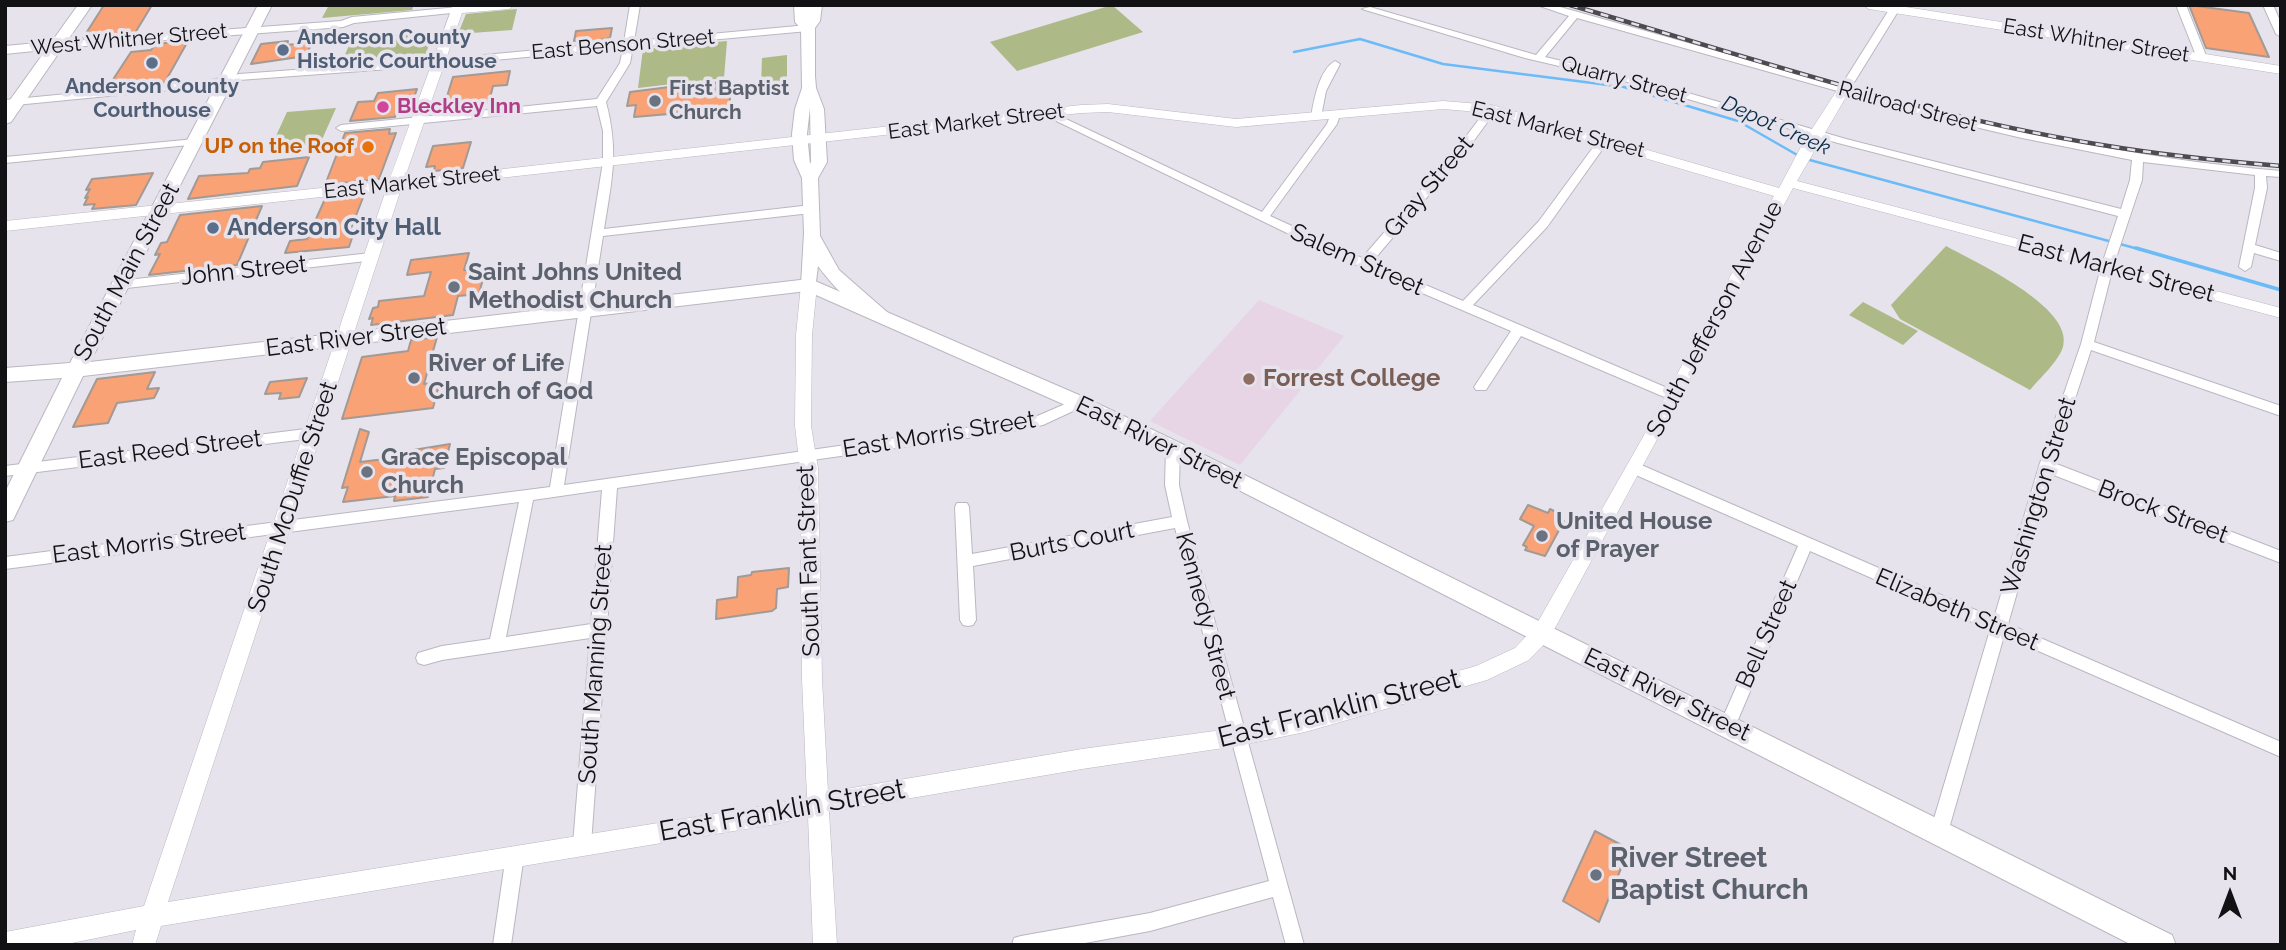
<!DOCTYPE html>
<style>
body{margin:0}
#map{position:relative;width:2286px;height:950px;overflow:hidden;background:#e6e3ed;font-family:Raleway,sans-serif}
canvas{display:block}
.frame{position:absolute;inset:0;border:7px solid #121114;pointer-events:none}
.north{position:absolute;left:2195px;top:859px;width:70px;height:70px;-webkit-text-stroke:5px #e6e3ed;paint-order:stroke;rotate:0deg;font-size:19px;font-weight:700;line-height:28px;text-align:center;color:#121114}
.north::after{content:'';display:block;margin:auto;width:24px;height:32px;background:#121114;clip-path:polygon(50% 0,100% 100%,50% 72%,0 100%)}
</style>
<div id="map">
<canvas width="2286" height="950"></canvas>
<div class="frame"></div>
<div class="north">N</div>
</div>
<script>
const g = document.querySelector('canvas').getContext('2d');
g.lineJoin = 'round';
function fillPath(path, color) { g.fillStyle = color; g.fill(path, 'evenodd'); }
function strokePath(path, color, width, dash) { g.strokeStyle = color; g.lineWidth = width; g.lineCap = dash ? 'butt' : 'round'; g.setLineDash(dash || []); g.stroke(path); }
function label(font, color, halo, rows, align = 'center') {
  g.font = font + ' Raleway,sans-serif'; g.lineWidth = 7; g.setLineDash([]); g.textBaseline = 'middle'; g.strokeStyle = halo; g.fillStyle = color; for (const [text, x, y, turn = 0] of rows) {
    g.save(); g.translate(x, y); g.rotate((+turn || 0) * Math.PI / 180); g.textAlign = isNaN(turn) ? turn : align; if (halo) g.strokeText(text, 0, 0); g.fillText(text, 0, 0); g.restore();
  }
}
const education = new Path2D(`
 M1259,300l85,36 -104,129 -90,-44z`);
const green = new Path2D(`
 M329,5h85l-2,5 -90,8z
 M1112,5l31,27 -126,39 -27,-29z
 M517,9l-5,21 -54,4 8,-20z
 M433,31l-7,23 -84,7 10,-22z
 M727,41l-3,37 -86,10 5,-39z
 M787,55v29l-26,2 1,-28z
 M336,108l-16,36 -50,5 17,-37z
 M1946,246c27,15 129,61 117,101 -5,15 -23,31 -33,43l-130,-71 -9,-14z
 M1863,302l55,29 -15,14 -54,-30z`);
const streamFar1 = new Path2D(`
 M1294,52l66,-13 83,25 181,23 114,34 61,35
 M1806,159l336,91`);
const stream = new Path2D(`
 M2136,248l145,42`);
const building = new Path2D(`
 M104,5h48l-17,28 -52,5z
 M2189,5l60,8 20,44 -63,-9z
 M612,28l-2,10 -25,5v-3l-11,1 2,-10z
 M188,41l-23,41 -37,3 4,-5 -20,1 19,-29 20,-2 4,-6z
 M288,41l-1,4 25,-3 -6,14 -55,8 10,-20z
 M510,71l-3,14 -14,1 -4,16 -45,4 9,-29z
 M731,81l-2,33 -48,4v-5l-47,4 2,-12 -9,1 3,-14 55,-7v3l19,-2v-2z
 M417,89l-8,23 -13,1 -1,4 -45,4 8,-19 16,-1 4,-8z
 M390,129l-1,5 7,-1 -17,46 -54,6 20,-52z
 M471,142l-8,26 -29,3 1,-5 -9,1 7,-21z
 M309,157l-12,29 -109,13 11,-23 49,-3 2,-4 10,-1 3,-6z
 M153,173l-17,32 -44,4 3,-5 -11,1 4,-8 -3,1 5,-9 -4,1 6,-11z
 M364,195l-16,41 5,-1 -4,12 -64,6 5,-12 17,-2 18,-40z
 M262,206l-25,59 -88,10 11,-21 -5,1 6,-12 6,-1 13,-27z
 M469,253l-5,17 11,1 -3,9 11,-1 -4,15 -21,2 -5,19 -82,10 2,-7 -4,1 4,-11 5,-1 1,-6 45,-5 7,-24 -24,3 4,-15z
 M437,337l-13,47 16,-2 -7,26 -91,11 20,-62 46,-6 3,-11z
 M155,372l-8,17 12,-1 -5,10 -37,5 -9,20 -35,4 24,-48z
 M307,378l-8,19 -20,2 2,-6 -16,1 5,-12z
 M360,429l9,3 -9,30 33,-4 2,-5 55,-9 -6,24 -9,1 -7,28 -34,4 1,-5 -52,6 5,-15 -6,1z
 M1528,505l20,8 2,-4 10,5 -3,4 7,3 -19,35 -20,-6 2,-3 -4,-2 11,-19 -14,-7z
 M789,568l-1,19 -11,2 -1,19 -4,3 -56,8 1,-19 20,-3 1,-20 13,-2 1,-3z
 M1595,831l34,18 -30,73 -36,-21z`);
const minor = new Path2D(`
 M630,5h10l-6,36 174,-16 5,3 -5,3 -175,16 -3,16 -24,39c13,50 6,77 -2,127l207,-24 6,4 -6,4 -208,23 -39,249 444,-63 27,-5 44,-19 7,5 -2,3 -41,19 -35,7 -391,56 -26,356 -3,6 -6,2 -6,-2 -3,-6 17,-206 -148,22 -18,5 -6,-2 -2,-5 2,-5 24,-7 48,-7 29,-137 -514,67v-12l545,-70 53,-325v-31l-6,-25 -256,25 -5,-3 5,-3 256,-26 23,-36 3,-15 -193,18 -191,14 -28,6 -206,20v-6l206,-20 28,-6 191,-14 194,-18zM602,490l-11,134 -85,13 27,-137z
 M1537,5h16l288,81 51,-81h10l-52,84c142,38 284,70 431,82v6l-15,-1 1,12 -12,57 26,8v8l-27,-8 -3,14 -6,4 -6,-4 16,-79v-13l-112,-13 -1,18 -29,87 -19,75 187,64v10l-190,-66 -37,113 227,88v12l-230,-89 -43,150 273,118v15l-277,-121 -56,196 -3,6 -6,2 -6,-2 -3,-6 60,-202 -180,-79 -76,178 -6,2 -6,-2 -2,-5 78,-178 -169,-74 -2,-4 2,-4h10l355,154 45,-152 42,-122 20,-77 17,-51 -280,-73 -198,-58 -115,-27 -163,-49 8,-2 166,48 33,-39zM1577,18l339,95 106,25 110,22 -2,20 -9,29 -275,-70 -199,-58 -102,-24z
 M2176,5h10l21,53 -1,2 -9,-2z
 M2263,5h10l8,18v14l-5,-3z
 M458,7l5,3 -2,2 -107,11 -11,4 -285,21 -5,-3 5,-3 283,-21 11,-4z
 M1335,61l5,3 -14,27 -5,26 -1,2h-8l-1,-2c3,-17 8,-47 24,-56z
 M1492,106l5,3 -30,41 -95,112 91,39 76,-80 61,-83h8l1,2 -62,87 -74,78 206,88 2,3 -2,3h-10l-148,-63 -35,54h-10l-2,-3 2,-3 35,-53 -187,-80 -284,-138 5,-3 4,1 213,101 65,-88 4,-11h8l1,2 -3,9 -67,92 92,42 97,-112 29,-39z
 M195,139l4,1v4l-194,19v-6z
 M371,253l6,4 -2,3 -257,29 -6,-4 6,-4z
 M314,428l7,5 -7,5 -309,38v-10z
 M1173,443l7,5 -1,37 8,36 117,424h-18l-13,-48 -123,34 -76,14h-62l2,-7 7,-2 129,-23 119,-32 -94,-353 -202,38 3,54 -3,5 -5,1 -5,-1 -3,-5 -5,-113 2,-4h10l2,4 3,47 200,-37 -7,-32 1,-37z
 M515,847l6,2 3,6 -13,90h-18l13,-90 3,-6z`);
const tertiary = new Path2D(`
 M453,5h62l-6,4 -47,4 -58,167 677,-75 27,-1 128,15 207,-18 49,4 287,83 24,-45 36,-56 5,-1 6,4 -53,91 484,127v10l-488,-130 -244,451 -20,21 -42,20 -182,52 -68,14 -155,23 -253,43 8,133h-24l-5,-129 -32,8 -615,102 -6,19h-23l4,-15 -74,15h-57v-13l139,-26 242,-716 -381,41v-10l384,-40zM1443,109l48,4 283,83 -131,241 -108,190 -20,21 -39,18 -171,48 -68,14 -155,21 -254,43 -6,-113 -4,-211 -7,-42 1,-91 5,-50 -8,-5 -8,5 -5,50 -1,91 5,42 2,211 5,118 -31,7 -608,98 233,-713 680,-76 27,-1 128,15z
 M1863,5h30l388,61v8l-412,-65z`);
const secondary = new Path2D(`
 M794,5h14v4v-4h14l-2,16 -5,7v48l1,12 8,21 3,53 -9,16 2,58 19,34 48,42 3,4 -3,4c-20,6 -58,-39 -69,-54l-3,23 -6,2 -8,-6 3,-52 -2,-55 -8,-18 -2,-26 3,-25 7,-21 -1,-59 -6,-7zM810,108l1,54 -1,2 -3,-30z
 M58,41l5,1v6l-58,6v-8z`);
const primary = new Path2D(`
 M78,5h14l-81,117 -6,2v-17z
 M258,5h14l-182,357 719,-83 6,2 271,117 94,45 992,492 4,10h-44l-966,-492 -94,-45 -265,-117 -724,85 -70,144 -8,2v-30l57,-114 -57,4v-14l65,-5z`);
const rail = new Path2D(`
 M1570,5c176,51 351,111 532,140 60,10 119,16 179,21`);
const markers = [
 [283,50,7,"#5c6f8a"],
 [152,63,7,"#5c6f8a"],
 [655,101,7,"#6b7280"],
 [383,107,7,"#d1479c"],
 [368,147,7,"#e8710a"],
 [213,228,7,"#5c6f8a"],
 [454,287,7,"#6b7280"],
 [414,378,7,"#6b7280"],
 [1249,379,7,"#8d6e63"],
 [367,472,7,"#6b7280"],
 [1542,536,7,"#6b7280"],
 [1596,875,7,"#6b7280"]
];
const farServicenames = [
 ["Anderson County",297,38],
 ["Historic Courthouse",297,62],
 ["Anderson County",152,87,"center"],
 ["Courthouse",152,111,"center"]
];
const farStreetnames = [
 ["West Whitner Street",129,40,-5],
 ["East Whitner Street",2096,41,9],
 ["East Benson Street",623,45,-5],
 ["Quarry Street",1624,80,15],
 ["Railroad Street",1908,107,15],
 ["East Market Street",976,122,-7],
 ["East Market Street",1558,130,14],
 ["East Market Street",412,183,-6]
];
const farWorshipnames = [
 ["First Baptist",669,89],
 ["Church",669,113]
];
const farHotelnames = [
 ["Bleckley Inn",397,107]
];
const farWaternames = [
 ["Depot Creek",1776,126,24]
];
const farFoodnames = [
 ["UP on the Roof",354,147]
];
const streetNames = [
 ["Gray Street",1429,187,-50],
 ["Salem Street",1357,260,24],
 ["East Market Street",2116,269,15],
 ["John Street",244,271,-6],
 ["South Main Street",127,272,-62],
 ["South Jefferson Avenue",1715,319,-62],
 ["East River Street",356,338,-7],
 ["East Morris Street",939,435,-9],
 ["East River Street",1159,443,26],
 ["East Reed Street",170,450,-7],
 ["Washington Street",2039,496,-73],
 ["South McDuffie Street",293,497,-72],
 ["Brock Street",2163,512,21],
 ["Burts Court",1072,542,-11],
 ["East Morris Street",149,544,-7],
 ["South Fant Street",809,561,-92],
 ["Elizabeth Street",1957,610,23],
 ["Kennedy Street",1205,616,75],
 ["Bell Street",1767,634,-66],
 ["South Manning Street",596,664,-86],
 ["East River Street",1667,695,26]
];
const serviceNames = [
 ["Anderson City Hall",227,228]
];
const worshipNames = [
 ["Saint Johns United",468,273],
 ["Methodist Church",468,301],
 ["River of Life",428,364],
 ["Church of God",428,392],
 ["Grace Episcopal",381,458],
 ["Church",381,486],
 ["United House",1556,522],
 ["of Prayer",1556,550]
];
const educationNames = [
 ["Forrest College",1263,379]
];
const nearStreetnames = [
 ["East Franklin Street",1339,709,-14],
 ["East Franklin Street",782,811,-10]
];
const nearWorshipnames = [
 ["River Street",1610,859],
 ["Baptist Church",1610,891]
];
fillPath(education, '#e7d4e4');
fillPath(green, '#adb986');
strokePath(streamFar1, '#6bbbf7', 2.5);
strokePath(stream, '#6bbbf7', 3.5);
fillPath(building, '#f8a276');
strokePath(building, '#a39a95', 2);
strokePath(minor, '#bab7c0', 2);
strokePath(tertiary, '#bab7c0', 1);
strokePath(secondary, '#bab7c0', 2);
strokePath(primary, '#bab7c0', 2);
fillPath(minor, '#fff');
fillPath(tertiary, '#fff');
fillPath(secondary, '#fff');
fillPath(primary, '#fff');
strokePath(rail, '#4d4b50', 4.5);
strokePath(rail, '#e6e3ed', 2.5, [8]);
for (const [x, y, r, color] of markers) { const dot = new Path2D(); dot.arc(x, y, r, 0, 2 * Math.PI); g.fillStyle = color; g.fill(dot); strokePath(dot, '#e6e3ed', 2.5); }
label('bold 21px', '#4e5e75', '#e6e3ed', farServicenames, 'left');
label('21px', '#121114', '#e6e3ed', farStreetnames);
label('bold 21px', '#5b616d', '#e6e3ed', farWorshipnames, 'left');
label('bold 21px', '#b23c85', '#e6e3ed', farHotelnames, 'left');
label('italic 21px', '#092c44', '#e6e3ed', farWaternames);
label('bold 21px', '#c56008', '#e6e3ed', farFoodnames, 'right');
label('24px', '#121114', '#e6e3ed', streetNames);
label('bold 24px', '#4e5e75', '#e6e3ed', serviceNames, 'left');
label('bold 24px', '#5b616d', '#e6e3ed', worshipNames, 'left');
label('bold 24px', '#785e54', '#e6e3ed', educationNames, 'left');
label('28px', '#121114', '#e6e3ed', nearStreetnames);
label('bold 28px', '#5b616d', '#e6e3ed', nearWorshipnames, 'left');
</script>
